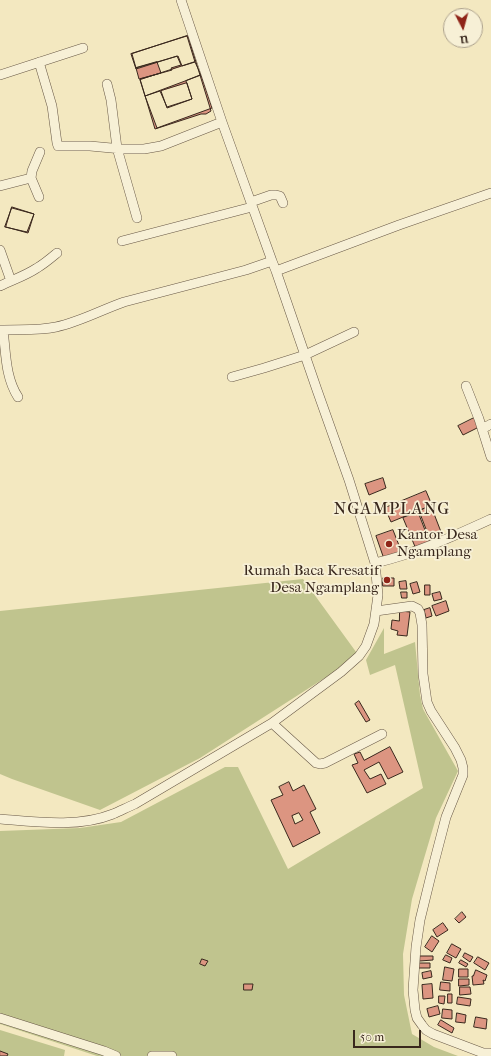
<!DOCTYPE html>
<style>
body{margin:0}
#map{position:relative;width:491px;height:1056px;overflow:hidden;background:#f3e8c0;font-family:"IM FELL French Canon",serif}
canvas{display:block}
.north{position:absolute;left:443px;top:8px;width:40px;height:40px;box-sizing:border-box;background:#f7f0d6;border:1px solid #aba08c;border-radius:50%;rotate:174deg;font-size:11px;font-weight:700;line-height:16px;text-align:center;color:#39281d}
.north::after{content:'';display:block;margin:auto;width:14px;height:18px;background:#8f2418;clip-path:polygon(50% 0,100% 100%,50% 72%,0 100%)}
.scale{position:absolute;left:353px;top:1030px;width:68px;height:18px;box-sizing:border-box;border:2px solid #39281d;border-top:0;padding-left:5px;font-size:12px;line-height:14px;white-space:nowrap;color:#39281d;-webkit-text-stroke:3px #f7f0d6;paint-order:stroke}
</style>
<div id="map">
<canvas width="491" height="1056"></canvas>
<div class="north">U</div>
<div class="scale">50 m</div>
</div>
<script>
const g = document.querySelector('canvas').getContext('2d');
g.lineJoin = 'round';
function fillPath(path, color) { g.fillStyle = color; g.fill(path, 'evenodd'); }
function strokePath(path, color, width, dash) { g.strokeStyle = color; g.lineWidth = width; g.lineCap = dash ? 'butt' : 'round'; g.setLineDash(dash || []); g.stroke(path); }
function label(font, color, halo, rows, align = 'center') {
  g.font = font + ' "IM FELL French Canon",serif'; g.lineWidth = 3.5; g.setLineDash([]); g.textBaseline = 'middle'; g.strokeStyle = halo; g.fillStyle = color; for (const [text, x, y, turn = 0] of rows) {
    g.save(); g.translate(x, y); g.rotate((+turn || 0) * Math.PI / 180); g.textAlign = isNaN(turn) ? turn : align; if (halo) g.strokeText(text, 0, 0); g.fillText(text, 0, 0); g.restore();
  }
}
const green = new Path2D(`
 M303,579l56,77 -159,102 -100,52 -88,-31 -12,-5v-163z
 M384,628v26l31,-12 5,53 3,14 35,62 -22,47 -24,81 -9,55 1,41 8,39 22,13 24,9h-361l-97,-32v-193l80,-3 41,-6 104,-55h13l50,102 135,-81 -28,-123 -25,10 -4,-15z
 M0,1030l65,20 -1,6h-64z`);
const building = new Path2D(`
 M187,36l8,26 -13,4 -4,-10 -42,12 -4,-14z
 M188,36l23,75 -5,3h-5l-46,15 -15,-50 32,-9 -1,-2 10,-3 -4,-9 -41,13 -5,-15zM187,83l5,16 -25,9 -6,-17z
 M157,62l4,11 -22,6 -3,-11z
 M195,62l6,13 -56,21 -5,-16z
 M201,75l11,33 -55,20 -12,-32 15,-5 7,16 25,-8 -6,-18z
 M12,207l22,7 -6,19 -22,-6z
 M12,208l22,6 -7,18 -22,-5z
 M474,418l5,9 -16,8 -5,-9z
 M383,478l3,10 -17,7 -4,-11z
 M426,491l6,14 -41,17 -6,-14z
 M431,506l12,31 -12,5 -12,-31z
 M418,512l12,31 -14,6 -13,-31z
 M393,530l9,23 -18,6 -8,-23z
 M383,578h11v8h-11z
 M406,581l1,8h-7l-1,-7z
 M417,582l3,10 -7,2 -3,-10z
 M425,585h5v10h-5z
 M401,592h6v6h-5z
 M440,592l2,7 -8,2 -2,-7z
 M446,601l3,10 -13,5 -4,-10z
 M430,608l2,8 -6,2 -2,-8z
 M400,611l10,1 -3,24 -10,-1 1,-4 -7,-2 1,-9 7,1z
 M359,701l11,19 -4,2 -11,-18z
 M390,747l13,25 -15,7 -9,-17 -15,8 6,9 11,-5 5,10 -19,9 -15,-28 6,-2 -4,-9 6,-2 4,8z
 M289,782l4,9 11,-6 12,24 -6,3 10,21 -27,14 -22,-47 12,-5 -4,-8zM299,813l4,7 -8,4 -3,-8z
 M462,912l4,5 -7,6 -4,-4z
 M443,923l5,7 -11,7 -4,-7z
 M432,936l7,5 -7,11 -7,-5z
 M452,944l9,5 -5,9 -9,-5z
 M465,953l8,4 -3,5 -7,-5z
 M446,955l6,3 -2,5 -7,-3z
 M420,956h13v4l-13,1z
 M478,957l11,6 -4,7 -11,-7z
 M202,959l6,2 -3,5 -5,-2z
 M461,960l7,4 -2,3 -7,-4z
 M419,963h11v5h-11z
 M445,967l9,2 -2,12 -9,-1z
 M459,969h9v8h-9z
 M476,970l11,5 -2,6 -2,-1 1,4 -11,1 -1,-9h1z
 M431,971l1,6 -9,2 -1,-6z
 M459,979h10v6l-10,1z
 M441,982l9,1v8l-10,-1z
 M244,984h9l-1,6h-8z
 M432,984l1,14 -10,1 -1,-14z
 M460,987h10l1,7 -11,1z
 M448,994h4v9h-4z
 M439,996h6l-1,8 -5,-1z
 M458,997l13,2 -1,7 -13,-2z
 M438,1006l2,8 -11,3 -2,-8z
 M443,1009l9,1v9l-10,-1z
 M457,1013l9,2 -1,8 -9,-1z
 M476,1017l11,2 -1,10 -12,-2z
 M441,1020l13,8 -2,5 -14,-8z
 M0,1051l8,3 -1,2h-7z`);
const minor = new Path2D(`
 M181,0l41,122 50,139 4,10 41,119 32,90 26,83
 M39,62l13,44 5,37 1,3h32l32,3h22l17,-3 61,-24
 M0,75l83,-27
 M107,84l4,16 6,48 20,70
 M31,178l1,-7 8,-19
 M0,186l31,-8 8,19
 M251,202l20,-7h5l4,1 3,7
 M122,241l130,-34
 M0,250l11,31
 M276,271l123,-46 92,-32
 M0,286c12,-6 25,-10 37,-18 7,-4 14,-10 20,-15
 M0,330c19,-1 38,1 56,-3 24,-5 45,-17 68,-25l122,-32 26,-9
 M3,330c3,22 2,47 15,67
 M232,377l32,-9 41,-13 49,-23
 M466,386l13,33 12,38
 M482,429l9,-5
 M376,611l36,-5 6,3 2,4 2,12 1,49 4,28 4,9 24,37 6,12 2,8v7l-17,42 -12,46 -14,57 -4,27 -3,43 2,20 2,8 5,7 4,5 7,4 50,19h8
 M272,723l44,40 4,1 5,-1 57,-29
 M0,819c36,3 78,9 113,-5 7,-3 15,-7 22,-10l137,-81 69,-51 18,-16 7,-10 8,-22 4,-29 -3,-32c40,-9 79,-27 116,-44
 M0,1018l104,33 12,5
 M152,1056h20`);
const markers = [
 [389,544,4,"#8f2418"],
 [387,580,4,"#8f2418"]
];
const poiNames = [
 ["Kantor Desa",397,535],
 ["Ngamplang",397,552],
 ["Rumah Baca Kresatif",379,571,"right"],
 ["Desa Ngamplang",379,588,"right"]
];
const quarterNames = [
 ["NGAMPLANG",392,510]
];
fillPath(green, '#c0c48e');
fillPath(building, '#dc9581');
strokePath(building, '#39281d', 1);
strokePath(minor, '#685846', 10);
strokePath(minor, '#f7f0d6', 9);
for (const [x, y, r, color] of markers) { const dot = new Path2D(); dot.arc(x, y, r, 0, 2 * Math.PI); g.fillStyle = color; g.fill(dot); strokePath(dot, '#f7f0d6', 1.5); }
label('15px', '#39281d', '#f7f0d6', poiNames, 'left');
g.letterSpacing = '1px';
label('17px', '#39281d', '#f7f0d6', quarterNames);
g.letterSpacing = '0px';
</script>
